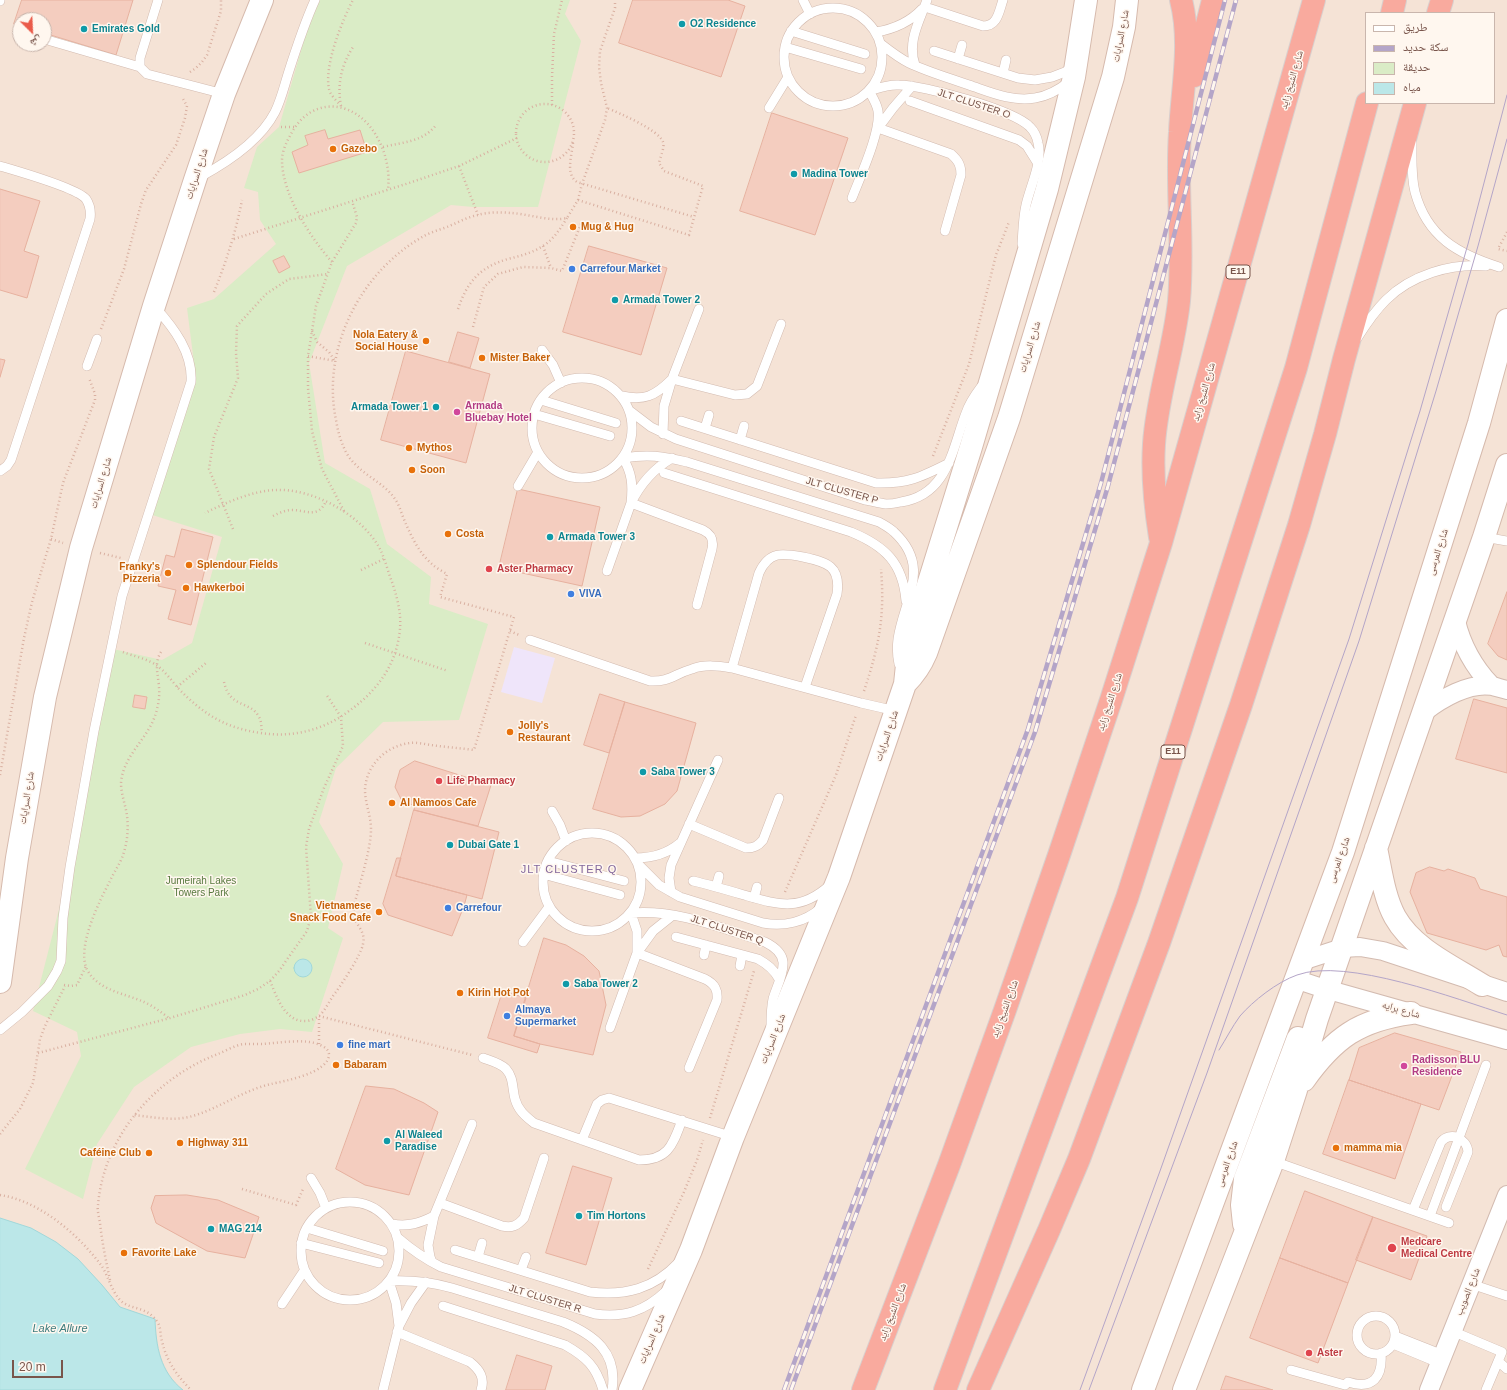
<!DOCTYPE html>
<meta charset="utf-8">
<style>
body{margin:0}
#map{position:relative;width:1507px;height:1390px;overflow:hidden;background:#fdf2e8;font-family:Arial,"Noto Naskh Arabic",sans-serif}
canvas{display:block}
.legend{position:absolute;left:1365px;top:12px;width:130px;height:92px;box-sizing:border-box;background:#fff7ef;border:1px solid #c9b6ad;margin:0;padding:5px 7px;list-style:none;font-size:12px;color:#79554b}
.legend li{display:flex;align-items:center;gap:8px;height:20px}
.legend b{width:20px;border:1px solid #c9b6ad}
.north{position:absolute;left:12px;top:12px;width:40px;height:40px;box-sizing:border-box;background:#fff7ef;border:1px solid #c9b6ad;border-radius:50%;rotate:156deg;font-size:11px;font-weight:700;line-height:16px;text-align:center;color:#79554b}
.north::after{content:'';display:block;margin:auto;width:14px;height:18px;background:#ea5b4a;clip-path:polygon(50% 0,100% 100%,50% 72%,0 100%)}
.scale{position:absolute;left:12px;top:1360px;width:51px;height:18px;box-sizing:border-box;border:2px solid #79554b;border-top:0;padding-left:5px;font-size:12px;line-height:14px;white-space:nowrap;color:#79554b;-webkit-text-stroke:3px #fff7ef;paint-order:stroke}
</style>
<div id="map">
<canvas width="1507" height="1390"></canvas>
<ul class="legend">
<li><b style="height:5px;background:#fff"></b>طريق</li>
<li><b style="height:5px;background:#b4a5c8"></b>سكة حديد</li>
<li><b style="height:11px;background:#daecc6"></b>حديقة</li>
<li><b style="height:11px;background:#bbe7e8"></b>مياه</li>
</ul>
<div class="north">ش</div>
<div class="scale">20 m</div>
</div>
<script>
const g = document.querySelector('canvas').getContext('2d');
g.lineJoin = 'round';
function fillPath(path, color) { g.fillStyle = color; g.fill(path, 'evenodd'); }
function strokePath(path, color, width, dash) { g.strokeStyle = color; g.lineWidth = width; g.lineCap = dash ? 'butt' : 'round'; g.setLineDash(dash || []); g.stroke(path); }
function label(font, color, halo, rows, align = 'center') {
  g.font = font + ' Arial,"Noto Naskh Arabic",sans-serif'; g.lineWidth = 3; g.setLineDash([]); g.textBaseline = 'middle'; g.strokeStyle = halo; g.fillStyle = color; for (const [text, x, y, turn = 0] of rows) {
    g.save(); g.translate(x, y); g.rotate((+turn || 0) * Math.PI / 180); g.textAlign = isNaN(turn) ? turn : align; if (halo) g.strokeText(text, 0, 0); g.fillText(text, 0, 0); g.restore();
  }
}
const residential = new Path2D(`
 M0,0h1507v1390h-1507zM1366,13h128v90h-128zM20,20h24v24h-24z`);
const education = new Path2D(`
 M514,647l41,11 -13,45 -41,-11z`);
const green = new Path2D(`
 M318,0h252l-5,14 16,27 -43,166h-65l-22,-2 -104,61 -38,97 16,100 45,26 17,55 44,33 -2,27 59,20 -29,96 -76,2 -47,46 -17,54 24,42 -15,64 15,10 -31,94 -32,-3 -40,5 -49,13 -57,40 -37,57 -14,55 -58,-30 56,-113 -4,-24 -44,-21 36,-141 44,-221 49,11 30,-17 30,-106 -76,-24 48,-150 -7,-55 27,-9 62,-55 -16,-24 -2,-28 -14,-4 13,-41 22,-20 25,-87z`);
const water = new Path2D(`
 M294 968a9 9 0 1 1 18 0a9 9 0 1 1-18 0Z
 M0,1218l31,10 25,14 22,17 24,26 18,22 35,12c1,27 5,53 28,71h-183z`);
const building = new Path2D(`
 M22,0h111l-17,55 -72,-22v-13h-24v6l-6,-2z
 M633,0h95l17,6 -24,71 -102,-34z
 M772,113l76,25 -33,97 -75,-24z
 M325,130l3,9 32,-9 7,22 -68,21 -7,-21 16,-7 -3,-9z
 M0,189l40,12 -16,50 15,5 -12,42 -27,-8z
 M589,246l78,22 -26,87 -78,-23z
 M284,256l6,11 -11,6 -6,-12z
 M458,332l21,6 -9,30 -21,-6z
 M406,351l84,23 -24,89 -85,-23z
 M0,359l5,1 -5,17z
 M518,489l82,18 -18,79 -83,-18z
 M182,529l31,8 -22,88 -23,-6 8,-29 -18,-4 8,-31 8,2z
 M1507,592v68l-9,-4 -10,-12z
 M600,694l25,8 -16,51 -25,-8z
 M135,695l12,2 -2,12 -12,-2z
 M1474,699l33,9v65l-51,-14z
 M625,702l71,21 -19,68 -12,13 -25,12 -19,1 -28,-8z
 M415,761l76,24 -13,41 -64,-16 1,-5 -12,-2 -8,-16 5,-17z
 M414,810l85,22 -17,67 -86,-23z
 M397,858h4l-5,18 71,19 -3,11 -12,30 -64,-21 -5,-11z
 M1430,867l14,4 4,-2 27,9 5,11 27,8v60l-4,-1 -4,-11 -13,5 -59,-17 -17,-41 6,-19z
 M544,938l22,7 18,11 15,15 7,34 -13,50 -53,-11 -26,-8z
 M503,991l23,7 -12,38 26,8 -3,9 -49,-15z
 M1395,1033l66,19 -22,58 -90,-30 10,-32z
 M1349,1080l72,24 -26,75 -72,-25z
 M366,1086l28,3 30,14 14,9 -29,83 -44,-10 -29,-16z
 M573,1166l39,12 -26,87 -40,-12z
 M1305,1191l68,26 -25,66 -68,-25z
 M187,1195l31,5 41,17 -14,41 -38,-7 -51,-28 -5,-15 4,-12z
 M1373,1217l54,19 -16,44 -55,-20z
 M1280,1258l68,25 -30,80 -68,-25z
 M517,1355l35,11 -7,24h-39z
 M1226,1376l47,14h-52z`);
const path = new Path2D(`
 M190,72l6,-4 6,-6 5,-7 14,-44v-11
 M516 133a29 29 0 1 1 58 0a29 29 0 1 1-58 0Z
 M552,105v-28l2,-43 8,-34
 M341,106c-4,-5 -11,-11 -12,-17 -5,-24 13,-68 24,-89
 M341,106c-4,-22 0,-40 12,-59
 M281,127h14
 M573,143c-1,12 -8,31 4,39l117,35
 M383,147c20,-5 40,-5 53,-22
 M459,166l19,49
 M578,200l111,35 14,-49 -39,-15 -5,-8c1,-6 6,-15 4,-21 -4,-12 -44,-29 -56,-34
 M1507,232l-9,17 9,2
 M234,239l175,-56 50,-17 58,-28
 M543,246l8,22
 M332,262c-22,-25 -50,-68 -50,-102 0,-9 5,-19 9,-26 21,-40 66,-34 86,3 9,16 13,34 11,53
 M214,292c12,-30 22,-60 28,-92
 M458,309c9,-27 22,-42 50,-50 12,-3 24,-6 35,-13 11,-7 17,-17 24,-28
 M473,327l11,-40 14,-13 25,-7 28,1 11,3 19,-47
 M101,329l23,-60 17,-65 5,-14 30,-45 9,-27 2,-12 -5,-9
 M312,331l5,11 12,10 6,9
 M308,356l27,5
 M933,456l36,-92 27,-109 13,-33
 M344,511l-22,-42 -10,-38 -4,-43v-32l8,-50 16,-44 24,-39 1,-6 -5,-16
 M273,516c6,-3 12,-6 19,-6 14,0 26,9 34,-9
 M233,529l-24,-60 5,-32 24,-59 -2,-25 1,-27 29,-32 23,-15 39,-5
 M51,539l12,4
 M100,553l21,5
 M361,570l23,-11
 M510,631l9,4
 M365,643l83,28
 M123,652c10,4 25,7 33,13 8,5 16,16 22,23 25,26 47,40 83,45 31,5 63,-3 88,-22 24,-17 43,-40 49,-69 5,-22 1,-39 -6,-60 -4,-10 -7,-23 -12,-33 -18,-34 -67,-61 -105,-59 -23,1 -50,13 -70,23
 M161,652c-7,11 -3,22 -2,35 1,10 -1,20 -4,29 -9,25 -32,40 -34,67 0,9 3,18 5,27 3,14 2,31 -3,45 -3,9 -9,17 -13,26 -11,21 -32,63 -24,86 9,23 38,26 58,35 9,4 17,10 25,16
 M224,682c6,27 26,18 35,35 3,5 2,11 3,16
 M177,687l29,-24
 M864,691c15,-45 21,-74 17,-122
 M0,775l24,-137 8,-36 19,-63 12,-56 32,-83v-6l-6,-16
 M785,892l51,-117 20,-60
 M270,981c7,16 15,42 37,40 5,-1 10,-3 13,-6 7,-7 10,-16 16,-23 7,-10 25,-37 27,-48 3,-13 -7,-18 -9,-28 -1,-3 0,-7 0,-10 5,-21 17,-56 17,-77 0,-13 -6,-26 -6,-39 1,-25 21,-44 45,-47 6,-1 14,1 21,2 14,2 28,3 43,5l40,-133 -74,-20 7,-23c-5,-3 -11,-6 -15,-10 -12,-10 -20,-26 -26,-40 -4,-8 -6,-18 -11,-25 -12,-18 -35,-24 -48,-45 -6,-11 -9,-22 -11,-34 -15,-72 25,-149 88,-184 7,-4 15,-6 23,-9 10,-4 20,-10 31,-12 9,-3 23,-3 33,-2 18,1 39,9 56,5l11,-18 4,-16 23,-64 2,-12 -6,-25 -2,-16 1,-16 15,-43v-8
 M64,985l7,1 6,-1 9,-19
 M319,1044v-28l153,39
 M38,1053l132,-35 75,-23 13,-6 12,-8 9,-10 28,-40 4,-14 -5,-70 3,-18 15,-41 19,-42 -2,-29 -15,-23
 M710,1118l44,-147
 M0,1134l20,-25 13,-26 7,-44 5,-13 20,-40
 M242,1189l54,16 7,-16
 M0,1195c39,6 77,38 101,70 7,10 10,25 19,35 11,11 27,5 38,23 3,5 2,12 4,18 4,19 15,35 29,49
 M648,1269l36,-77 13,-32 6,-20
 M110,1280c-4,-19 -8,-38 -10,-57 -1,-6 -3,-13 -2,-18 6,-69 57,-127 120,-151 8,-3 17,-9 26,-10 6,0 12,0 18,0 16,-1 44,-6 58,1 5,2 9,5 9,10 -1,18 -44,26 -58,29 -30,7 -54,26 -82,33 -18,4 -37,0 -55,-2`);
const service = new Path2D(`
 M158,0l-18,58v9l7,7 77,20
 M803,0l7,14
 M0,1v-1
 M925,7l58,19c15,0 16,-15 20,-26
 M784 57a49 49 0 1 1 98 0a49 49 0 1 1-98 0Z
 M791,31l74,23
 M876,32c18,-3 33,-9 46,-23
 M44,39l96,28
 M881,44c9,7 18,14 28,19 19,9 40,15 60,22 21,7 43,17 66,13 13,-2 25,-9 35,-17
 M785,47l76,22
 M934,51l84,27 17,2 17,-3 13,-5 8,-6
 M958,59l4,-14
 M915,65c-8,-23 4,-43 12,-65
 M1003,73l3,-13
 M910,101l109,39 8,6 10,16
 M769,108l19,-31
 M878,128l73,26c8,7 10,12 10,21l-16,56
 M878,128l15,-20 19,-22
 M1412,143c0,16 -1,33 3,49 12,45 43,62 84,75
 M0,166c17,5 77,22 86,33 4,6 5,13 4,20l-79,241 -4,6 -7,5
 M200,177c28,-15 60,-36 75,-65 6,-12 9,-25 13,-38 8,-25 16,-50 27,-74
 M852,198c8,-21 29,-66 26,-87 -1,-7 -5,-13 -9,-20 10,-3 19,-7 30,-6 24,0 115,25 131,42 4,4 7,10 8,16 5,18 -8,44 -12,62 -3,13 -3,26 -4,39
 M1358,337c8,-13 17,-26 28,-37 25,-25 65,-37 100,-34
 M542,350l11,15 8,18
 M87,366l10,-27
 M532 428a50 50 0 1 1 100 0a50 50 0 1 1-100 0Z
 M672,379l63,16 12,-1 10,-8 24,-62
 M622,396c22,5 33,0 49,-16
 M541,400l75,23
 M630,411l21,16 25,12 189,61c7,1 14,3 21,4 5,0 11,-1 15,-2 47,-7 51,-53 65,-89 3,-9 9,-18 15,-26
 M534,414l76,22
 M681,421l195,62c32,1 45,-6 73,-20
 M705,428l4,-13
 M663,434l1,-28 8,-27 27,-70
 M740,440l4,-14
 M664,473l187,59c34,14 52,31 55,69
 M518,486l20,-34
 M631,503c2,-18 1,-30 -8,-45 25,-4 39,-2 64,4l192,60c5,3 11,6 15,10 38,35 10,67 4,107 -1,8 -1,16 1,25
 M631,503l72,27c8,4 11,9 9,19l-15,56
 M1484,537l23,4
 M607,571l24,-68c10,-20 22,-34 41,-45
 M530,640l120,41c20,1 24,-7 42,-12 13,-5 27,-3 40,-1l129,35 35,8
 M732,668l27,-95c10,-22 23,-20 44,-16 24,5 38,9 34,37l-32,93
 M552,811l8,14 6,16
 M689,824l57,24c8,0 12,-2 17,-8l16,-42
 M543 882a49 49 0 1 1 98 0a49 49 0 1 1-98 0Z
 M635,858c17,0 32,-4 45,-15
 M548,861l76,20
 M639,865l20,20 21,12 83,26c21,4 42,-1 58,-15
 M543,874l77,21
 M693,881c17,4 34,9 51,14 35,10 56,17 86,-10
 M716,887l3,-11
 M671,892l-2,-14 2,-13 47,-105
 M754,898l3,-11
 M676,937l82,22c9,5 16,10 21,20
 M523,942l26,-35
 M637,953v-22l-6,-18c46,-4 90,15 134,29 8,4 17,10 18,20 1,12 -7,26 -10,37 -2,9 -2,19 -2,28
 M637,953l68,26c10,5 13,11 12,21l-28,68
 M704,955l2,-10
 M740,966l2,-11
 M610,1028l27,-75 16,-22 20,-16
 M0,1030l22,-18 26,-26 9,-15 4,-10 2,-43 7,-51 24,-136 28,-135 69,-214c2,-29 -17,-54 -36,-75
 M483,1058c8,3 17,5 23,11 8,9 6,19 9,30 3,11 10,17 19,24l105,37c30,0 34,-16 43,-40
 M582,1140l15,-36 5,-4 7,-2 124,39
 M1273,1161l176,62
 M311,1178l9,15 6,15
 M301 1251a49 49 0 1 1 98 0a49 49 0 1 1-98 0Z
 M440,1203l62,23c10,2 15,0 22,-8l20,-60
 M1413,1210l28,-68c9,-11 26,-4 27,10l-22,55
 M1430,1216l56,-151
 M392,1224c16,3 28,-1 42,-8
 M307,1228l76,23
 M398,1238c14,12 27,21 43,29l154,47c29,4 50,-3 71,-23
 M301,1243l78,20
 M455,1250l135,42c35,4 64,-3 89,-30
 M478,1257l4,-14
 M432,1262l-2,-5 -2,-12 6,-29 38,-92
 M521,1270l5,-13
 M1471,1284l36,12
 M282,1304l22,-33
 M443,1306l122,39c21,12 31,21 38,45
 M1357 1335a19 19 0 1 1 38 0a19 19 0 1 1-38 0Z
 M399,1326l-3,-23 -7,-22c22,-1 42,1 63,7l111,34c32,13 55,31 49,68
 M1452,1331l50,21 -16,38
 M397,1332l73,30c10,8 15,16 11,28
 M1395,1336l48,19
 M1393,1344l46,19
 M1499,1362l8,7
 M1291,1370l54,15 3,-3c25,8 35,-5 33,-29
 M383,1390l16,-64 12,-23 15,-21`);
const minor = new Path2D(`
 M1456,621c6,25 17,45 35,64
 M1424,712c17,-13 45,-30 68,-26 5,1 10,3 15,4
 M1302,961l40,-13 18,-1 23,4 124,41
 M1295,979l27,9 185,52
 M1429,1390l78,-195`);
const secondary = new Path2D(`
 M905,684c10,-10 16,-19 21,-31l83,-235 104,-341 11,-50 3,-27
 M1376,848c5,23 8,49 19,69 18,32 57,49 87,68
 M0,982l17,-124 28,-161 36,-149 73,-242 41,-126 29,-86 38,-94
 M1304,1080c30,-42 55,-60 107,-67
 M1244,1224l-2,-19 3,-26 53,-141
 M630,1390l61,-140 42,-113 106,-260 66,-193 4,-38 62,-199 76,-258 27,-112 12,-77
 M1143,1390l200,-538 136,-429 28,-103
 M1184,1390l89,-229 23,-71 21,-71 167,-482 23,-72`);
const motorway = new Path2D(`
 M1392,13l3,-13
 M1438,13l4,-13
 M1194,76l19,-76
 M1160,537c-5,-31 -8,-62 -6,-93 3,-48 20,-95 25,-143 5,-56 -3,-112 1,-169 2,-44 12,-89 1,-132
 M863,1390l86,-225 56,-155 54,-155 52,-155 50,-157 153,-543
 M945,1390l182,-492 169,-530 71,-265
 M978,1390l71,-160 30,-71 80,-216 82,-238 58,-180 26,-91 19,-75 71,-256`);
const tram = new Path2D(`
 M1219,1050c7,-11 13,-23 21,-34 13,-15 37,-34 57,-41 49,-18 159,24 210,40
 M1080,1390l80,-219 189,-532 71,-228 48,-167 39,-149
 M1089,1390l118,-317 152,-432 77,-250 42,-145 29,-107`);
const rail = new Path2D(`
 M784,1390l244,-661 73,-246 124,-483
 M791,1390l244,-658 73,-246 128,-486`);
const markers = [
 [682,24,4,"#0f9aa8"],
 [84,29,4,"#0f9aa8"],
 [333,149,4,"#e8710a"],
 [794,174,4,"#0f9aa8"],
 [573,227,4,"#e8710a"],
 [572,269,4,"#3f7fe0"],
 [615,300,4,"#0f9aa8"],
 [426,341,4,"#e8710a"],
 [482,358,4,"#e8710a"],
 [436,407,4,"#0f9aa8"],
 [457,412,4,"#d1479c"],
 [409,448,4,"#e8710a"],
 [412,470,4,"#e8710a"],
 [448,534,4,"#e8710a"],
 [550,537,4,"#0f9aa8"],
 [189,565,4,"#e8710a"],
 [489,569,4,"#e0444e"],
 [168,573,4,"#e8710a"],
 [186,588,4,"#e8710a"],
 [571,594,4,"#3f7fe0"],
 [510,732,4,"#e8710a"],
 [643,772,4,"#0f9aa8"],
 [439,781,4,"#e0444e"],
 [392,803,4,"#e8710a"],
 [450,845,4,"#0f9aa8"],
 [448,908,4,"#3f7fe0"],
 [379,912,4,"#e8710a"],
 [566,984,4,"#0f9aa8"],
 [460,993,4,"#e8710a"],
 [507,1016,4,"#3f7fe0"],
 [340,1045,4,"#3f7fe0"],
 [336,1065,4,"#e8710a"],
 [1404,1066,4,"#d1479c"],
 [387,1141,4,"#0f9aa8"],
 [180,1143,4,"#e8710a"],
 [1336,1148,4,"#e8710a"],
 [149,1153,4,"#e8710a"],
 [579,1216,4,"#0f9aa8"],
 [211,1229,4,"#0f9aa8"],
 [1392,1248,5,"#e0444e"],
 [124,1253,4,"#e8710a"],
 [1309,1353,4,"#e0444e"]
];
const shields = [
 [1238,272,24],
 [1173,752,24]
];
const shieldNames = [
 ["E11",1238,272],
 ["E11",1173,752]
];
const cultureNames = [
 ["O2 Residence",690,24],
 ["Emirates Gold",92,29],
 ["Madina Tower",802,174],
 ["Armada Tower 2",623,300],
 ["Armada Tower 1",428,407,"right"],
 ["Armada Tower 3",558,537],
 ["Saba Tower 3",651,772],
 ["Dubai Gate 1",458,845],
 ["Saba Tower 2",574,984],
 ["Al Waleed",395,1135],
 ["Paradise",395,1147],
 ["Tim Hortons",587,1216],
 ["MAG 214",219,1229]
];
const streetNames = [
 ["شارع السرايات",1121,36,-79],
 ["شارع الشيخ زايد",1292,80,-74],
 ["JLT CLUSTER O",974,104,18],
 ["شارع السرايات",197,174,-72],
 ["شارع السرايات",1030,347,-73],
 ["شارع الشيخ زايد",1204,392,-74],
 ["شارع السرايات",101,483,-73],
 ["JLT CLUSTER P",842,491,16],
 ["شارع المرسى",1438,552,-72],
 ["شارع الشيخ زايد",1110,702,-72],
 ["شارع السرايات",887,736,-71],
 ["شارع السرايات",27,798,-81],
 ["شارع المرسى",1339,860,-70],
 ["JLT CLUSTER Q",727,930,18],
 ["شارع الشيخ زايد",1005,1009,-70],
 ["شارع برايه",1401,1010,16],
 ["شارع السرايات",773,1039,-68],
 ["شارع المرسى",1227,1164,-70],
 ["شارع الصويب",1468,1292,-68],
 ["JLT CLUSTER R",545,1299,17],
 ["شارع الشيخ زايد",893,1312,-69],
 ["شارع السرايات",652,1339,-67]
];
const foodNames = [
 ["Gazebo",341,149],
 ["Mug & Hug",581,227],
 ["Nola Eatery &",418,335,"right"],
 ["Social House",418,347,"right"],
 ["Mister Baker",490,358],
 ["Mythos",417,448],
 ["Soon",420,470],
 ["Costa",456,534],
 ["Splendour Fields",197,565],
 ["Franky's",160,567,"right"],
 ["Pizzeria",160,579,"right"],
 ["Hawkerboi",194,588],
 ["Jolly's",518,726],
 ["Restaurant",518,738],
 ["Al Namoos Cafe",400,803],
 ["Vietnamese",371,906,"right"],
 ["Snack Food Cafe",371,918,"right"],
 ["Kirin Hot Pot",468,993],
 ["Babaram",344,1065],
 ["Highway 311",188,1143],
 ["mamma mia",1344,1148],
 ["Caféine Club",141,1153,"right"],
 ["Favorite Lake",132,1253]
];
const shopNames = [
 ["Carrefour Market",580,269],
 ["VIVA",579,594],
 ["Carrefour",456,908],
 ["Almaya",515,1010],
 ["Supermarket",515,1022],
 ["fine mart",348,1045]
];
const hotelNames = [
 ["Armada",465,406],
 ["Bluebay Hotel",465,418],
 ["Radisson BLU",1412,1060],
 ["Residence",1412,1072]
];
const healthNames = [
 ["Aster Pharmacy",497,569],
 ["Life Pharmacy",447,781],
 ["Medcare",1401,1242],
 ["Medical Centre",1401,1254],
 ["Aster",1317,1353]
];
const parkNames = [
 ["Jumeirah Lakes",201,881],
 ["Towers Park",201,893]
];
const neighbourhoodNames = [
 ["JLT CLUSTER Q",569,870]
];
const waterNames = [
 ["Lake Allure",60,1329]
];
fillPath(residential, '#f5e3d6');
fillPath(education, '#efe5fa');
fillPath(green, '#daecc6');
fillPath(water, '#bbe7e8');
strokePath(water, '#a1d8da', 1);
fillPath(building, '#f4cdbf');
strokePath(building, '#e7b19f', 1);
strokePath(service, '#d3bbb0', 10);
strokePath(minor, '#d3bbb0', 20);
strokePath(secondary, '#d6baad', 24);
strokePath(motorway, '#d9cfcd', 24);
strokePath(path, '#d9b0a1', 2.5, [1, 3]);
strokePath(service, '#fff', 9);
strokePath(minor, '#fff', 18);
strokePath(secondary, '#fff', 22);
strokePath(motorway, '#f9aa9e', 22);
strokePath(tram, '#b4a5c8', 1);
strokePath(rail, '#b4a5c8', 4.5);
strokePath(rail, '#fff7ef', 3, [9]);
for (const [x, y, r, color] of markers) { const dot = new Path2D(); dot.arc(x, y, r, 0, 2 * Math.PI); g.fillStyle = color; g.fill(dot); strokePath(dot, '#fff7ef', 1.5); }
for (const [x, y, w] of shields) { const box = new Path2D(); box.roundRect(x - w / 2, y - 7, w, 14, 3); g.fillStyle = '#fff7ef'; g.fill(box); strokePath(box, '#79554b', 1); }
label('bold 9px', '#79554b', null, shieldNames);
label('bold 10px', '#0d838f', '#fff7ef', cultureNames, 'left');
label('10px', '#79554b', '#fff7ef', streetNames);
label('bold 10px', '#c56008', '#fff7ef', foodNames, 'left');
label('bold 10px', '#366cbe', '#fff7ef', shopNames, 'left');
label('bold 10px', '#b23c85', '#fff7ef', hotelNames, 'left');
label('bold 10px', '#be3a42', '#fff7ef', healthNames, 'left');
label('10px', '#58793f', '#fff7ef', parkNames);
g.letterSpacing = '1px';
label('11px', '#83679c', '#fff7ef', neighbourhoodNames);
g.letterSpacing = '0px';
label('italic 11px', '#3d7c7e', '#fff7ef', waterNames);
</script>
